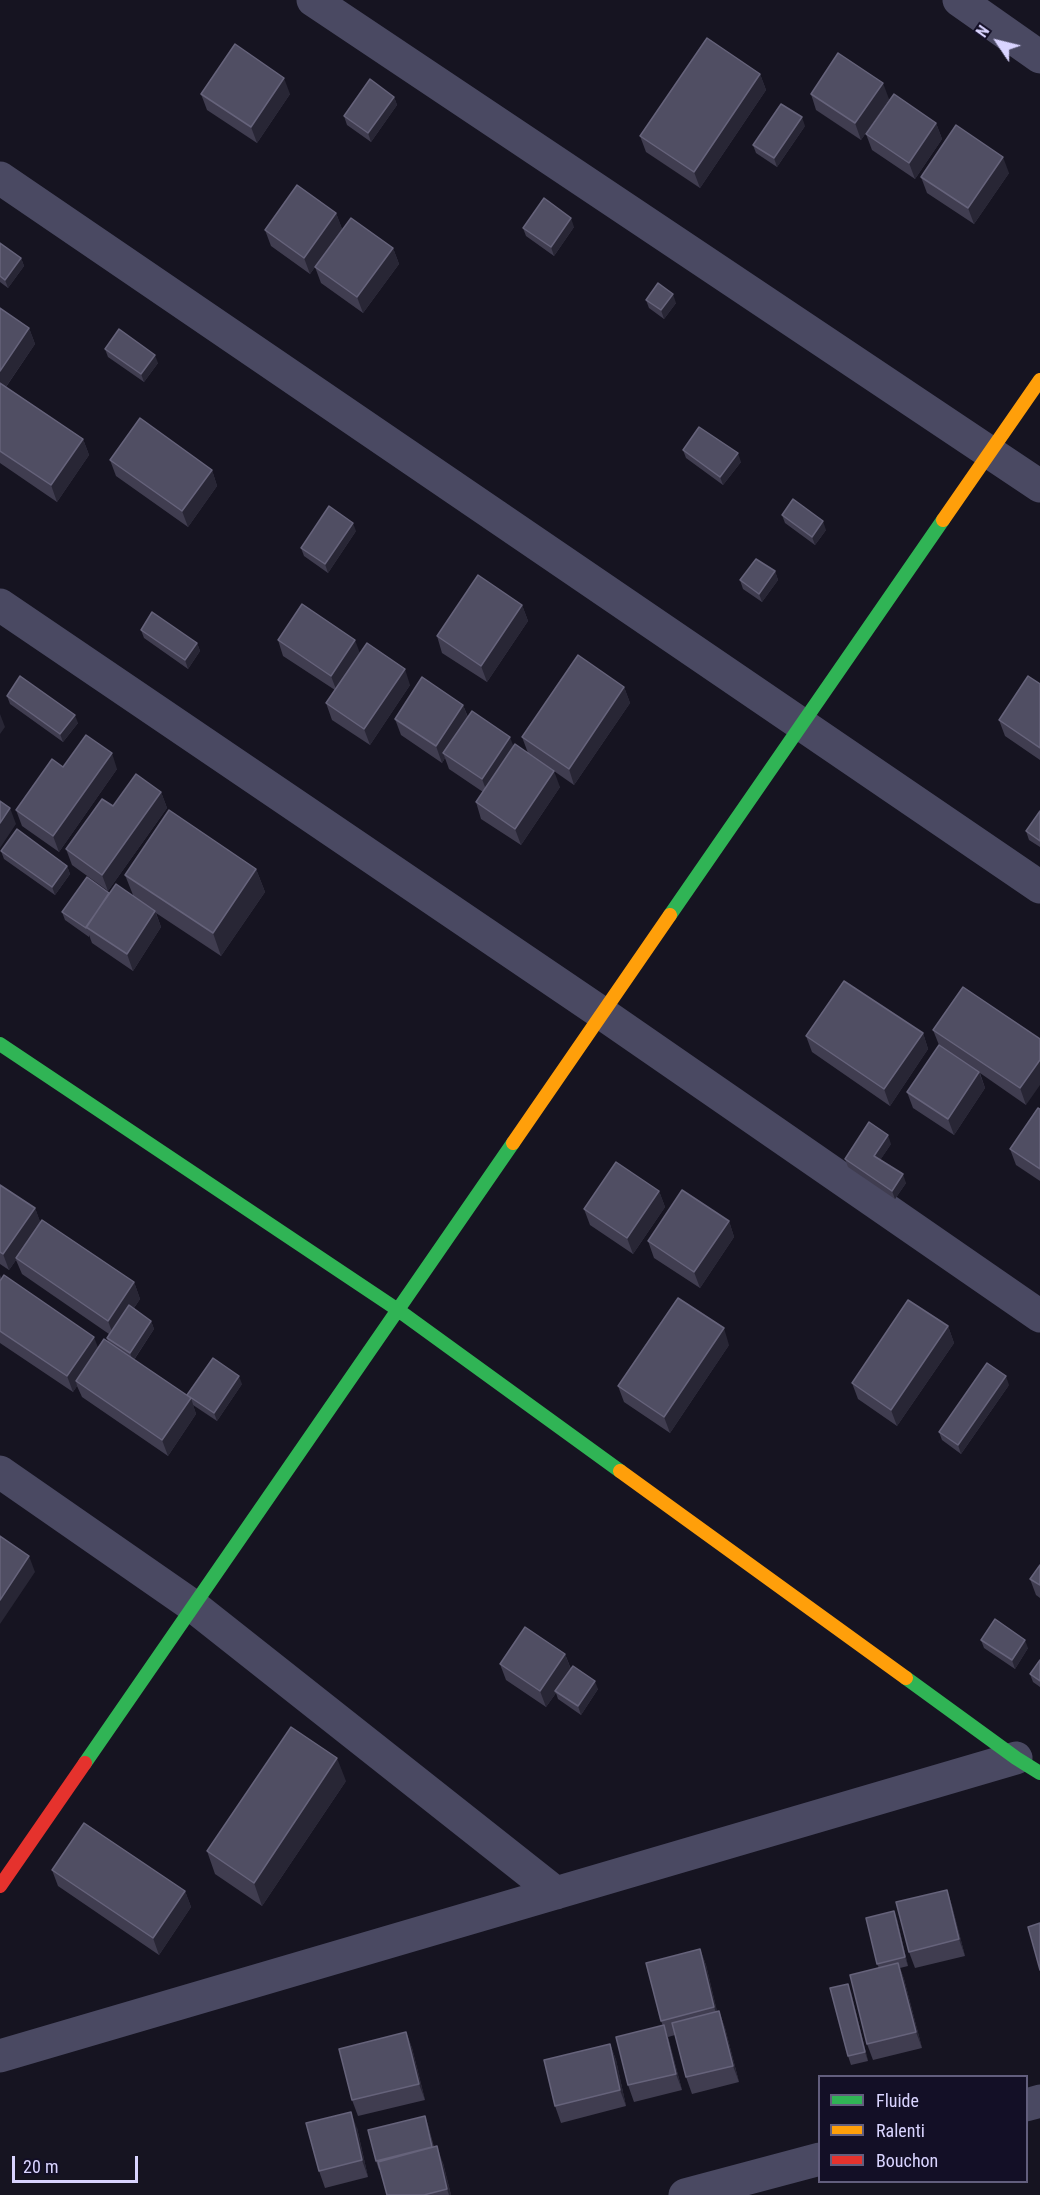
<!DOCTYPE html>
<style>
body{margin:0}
#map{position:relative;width:1040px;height:2195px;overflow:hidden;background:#161421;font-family:"Roboto Condensed",sans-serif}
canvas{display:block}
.legend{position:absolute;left:818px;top:2075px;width:210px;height:108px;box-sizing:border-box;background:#130f26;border:2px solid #625e7d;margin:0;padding:8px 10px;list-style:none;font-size:18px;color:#d9d4ff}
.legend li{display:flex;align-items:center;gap:12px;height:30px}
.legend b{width:30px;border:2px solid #625e7d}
.north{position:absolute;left:968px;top:12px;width:60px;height:60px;-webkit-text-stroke:4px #130f26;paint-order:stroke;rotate:305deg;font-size:16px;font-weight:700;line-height:24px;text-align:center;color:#d9d4ff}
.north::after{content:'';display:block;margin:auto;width:21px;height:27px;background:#d9d4ff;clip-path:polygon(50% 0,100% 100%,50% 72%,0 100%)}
.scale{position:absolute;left:12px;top:2156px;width:126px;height:27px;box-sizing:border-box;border:3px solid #d9d4ff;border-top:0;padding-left:8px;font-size:18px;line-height:21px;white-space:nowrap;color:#d9d4ff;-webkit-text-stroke:4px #130f26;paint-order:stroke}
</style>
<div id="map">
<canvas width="1040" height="2195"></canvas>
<ul class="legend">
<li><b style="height:8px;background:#30b455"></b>Fluide</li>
<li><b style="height:8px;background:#ff9f0a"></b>Ralenti</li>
<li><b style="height:8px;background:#e5322d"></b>Bouchon</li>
</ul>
<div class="north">N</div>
<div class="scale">20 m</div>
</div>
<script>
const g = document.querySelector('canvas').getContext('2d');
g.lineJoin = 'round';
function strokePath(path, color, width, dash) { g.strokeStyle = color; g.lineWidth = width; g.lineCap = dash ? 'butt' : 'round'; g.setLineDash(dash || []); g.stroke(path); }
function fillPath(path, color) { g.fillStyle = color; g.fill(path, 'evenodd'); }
const street = new Path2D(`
 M313,0l727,486
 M959,0l81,57
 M0,178l1040,709
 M0,605l603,409 437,302
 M0,1472l193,134 363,287
 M0,2056l1016,-298
 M1026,2105l14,-4
 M685,2195l135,-36`);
const fast = new Path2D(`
 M670,915l273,-395
 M0,1044l398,266 222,161
 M906,1678l110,80 24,15
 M85,1763l428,-620`);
const slow = new Path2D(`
 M943,520l97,-140
 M513,1143l157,-228
 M620,1471l286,207`);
const jam = new Path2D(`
 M0,1886l85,-123`);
const wall = new Path2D(`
 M760,74l6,16 -66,98 -54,-36 -6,-16z
 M201,94h89l-33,49 -50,-33z
 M811,94l78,5 -28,41 -45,-30z
 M394,97l3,8 -26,37 -24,-17 -3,-9z
 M936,123l6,16 -27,40 -43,-29 -6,-16z
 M805,126l-28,41 -21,-14 -3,-8z
 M1009,173l-35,51 -47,-31 -6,-16z
 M336,213l6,16 -32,45 -39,-28 -6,-16z
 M574,227l-20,29 -28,-20 -3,-8z
 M0,243l21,15 3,8 -16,22 -8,-6z
 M393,248l6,16 -36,49 -42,-30 -6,-16z
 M646,300l30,3 -12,16 -15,-11z
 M0,308l29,20 6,16 -29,43 77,52 6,16 -32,47 -57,-39z
 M105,349l53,14 -14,19 -36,-25z
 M683,450l58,12 -18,23 -37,-27z
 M110,460l102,10 5,16 -29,41 -72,-51z
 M782,515l44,15 -11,15 -30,-22z
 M356,531l-28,42 -24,-17 -3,-8z
 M775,571l3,9 -16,22 -19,-13 -3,-9z
 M522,605l6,16 -41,61 -45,-29 -5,-17z
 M141,630l56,13 3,8 -12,18 -44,-31z
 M278,640l82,13 50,32 -40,60 -38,-25 -6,-17 9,-13 -52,-34z
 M1040,684v76l-35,-24 -6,-16z
 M624,687l6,16 -56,82 -46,-32 -6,-16z
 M7,696l71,27 -15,19 -53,-38z
 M463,705l5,12 45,29 47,41 -39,58 -40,-26 -5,-17 7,-10 -34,-23 -4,-11 -3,5 -41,-28 -6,-16z
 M63,767l54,2 -58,83 -37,-26 -6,-16z
 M161,792l6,16 -59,83 -36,-26 -6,-16 47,-43z
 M1040,811v36l-11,-7 -3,-9z
 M1,851l66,15 3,8 -15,21 -51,-36z
 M256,869l9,23 -44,64 -65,-43 5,14 -28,44 -41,-28 -3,-8v2l-24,-17 -3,-8 47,-19 24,2 -8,-20z
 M933,1030l107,9 -14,66 -46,-32 5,15 -31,47 -41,-27 -6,-16 32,-47z
 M923,1033l5,16 -38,57 -78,-54 -6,-16z
 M1040,1109v72l-24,-16 -6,-16z
 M891,1144l-11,16 26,23 -11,16 -47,-32 -3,-8z
 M0,1185l35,23 5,14 94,60 6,17 -6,9 17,13 3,8 -20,31 54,36 54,-12 -25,37 -24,-16 3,9 -28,42 -86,-59 -5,-11 -4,6 -73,-49v-68l1,4 97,69 10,-6 -1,-4 2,-4 -87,-60 -6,-14 -7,10 -9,-6z
 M659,1191l6,16 -32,47 -43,-29 -6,-16z
 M729,1221l5,16 -34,51 -46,-30 -6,-17z
 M948,1326l6,17 -57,83 -39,-27 -6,-16z
 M729,1345l-59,88 -46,-31 -6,-16z
 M1009,1385l-48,69 -19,-14 -3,-8z
 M1040,1565v33l-4,-3 -6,-16z
 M981,1640l47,8 -13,21 -31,-21z
 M565,1654l6,15 27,20 -17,26 -23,-16 -2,-6 -10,14 -40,-27 -6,-16z
 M1040,1660v27l-7,-5 -3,-8z
 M346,1781l-84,125 -47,-32 -8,-23z
 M52,1870l133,21 6,16 -32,48 -101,-69z
 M947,1890l5,16 13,50 -50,12 -6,-16z
 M897,1919l11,47 -8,2 4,11 18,69 -49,12 -6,-16 12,-76 -2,-4z
 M700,1949l6,16 11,47 2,-1 6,17 14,54 -47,12 -6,-17 -11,-42 -7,2 14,53 -48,12 -6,-17 35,-59 -2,-5z
 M851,1992l17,69 -17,4 -3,-9z
 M406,2032l6,16 13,52 -67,16 -6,-16z
 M610,2044l6,16 10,46 -65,17 -6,-17z
 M425,2116l3,9 6,22 9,16 8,32h-64l-7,-26 -1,1 -3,-9z
 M357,2128l11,49 -43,11 -6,-17z`);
const shadedWall = new Path2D(`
 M760,74l6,16 -66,98 -6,-16z
 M284,78l6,16 -33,49 -6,-16z
 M883,83l6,16 -28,41 -6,-17z
 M394,97l3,8 -26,37 -3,-9z
 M802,117l3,9 -28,41 -3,-9z
 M936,123l6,16 -27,40 -6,-16z
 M1003,157l6,16 -35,51 -6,-16z
 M336,213l6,16 -32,45 -6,-16z
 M571,218l3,9 -20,29 -3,-9z
 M393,248l6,16 -36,49 -6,-16z
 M21,258l3,8 -16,22 -3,-8z
 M673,294l3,9 -12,16 -3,-9z
 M29,328l6,16 -32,47 -3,-8v-12z
 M155,355l3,8 -14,19 -3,-8z
 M83,439l6,16 -32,47 -6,-17z
 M738,453l3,9 -18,23 -3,-8z
 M212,470l5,16 -29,41 -6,-16z
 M823,521l3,9 -11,15 -3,-8z
 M353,523l3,8 -28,42 -3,-9z
 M775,571l3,9 -16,22 -3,-8z
 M522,605l6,16 -41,61 -6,-16z
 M355,640l6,16 -24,36 -6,-16z
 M197,643l3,8 -12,18 -3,-9z
 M405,669l5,16 -40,60 -6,-16z
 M624,687l6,16 -56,82 -5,-16z
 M463,705l6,16 -26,32 2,5 -3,5 -6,-17z
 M0,714l5,13 -5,7z
 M75,715l3,8 -15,19 -3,-8z
 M510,737l6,16 -28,42 -6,-16z
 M112,753l5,16 -58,83 -6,-16z
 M554,771l6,16 -39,58 -6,-16z
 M161,792l6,16 -59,83 -6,-16z
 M10,808l6,16 -16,24v-25z
 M67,866l3,8 -15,21 -3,-8z
 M256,869l9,23 -44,64 -8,-23z
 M155,911l6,16 -28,44 -6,-17z
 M923,1033l5,16 -38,57 -6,-17z
 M1040,1060v25l-14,20 -6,-17z
 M979,1072l6,16 -31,47 -6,-16z
 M888,1135l3,9 -14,21 -3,-9z
 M903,1174l3,9 -11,16 -3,-8z
 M659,1191l6,16 -32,47 -6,-16z
 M35,1208l6,16 -25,34v2l-7,10 -6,-16z
 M729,1221l5,16 -34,51 -6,-16z
 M134,1282l6,17 -26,38 -6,-16z
 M151,1321l3,8 -21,32 -3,-8z
 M948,1326l6,17 -57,83 -6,-16z
 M724,1328l5,17 -59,88 -6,-16z
 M94,1337l6,16 -24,28 1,5 -4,6 -6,-16z
 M239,1376l3,8 -25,37 -3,-8z
 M1006,1376l3,9 -48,69 -3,-9z
 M191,1398l5,16 -28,42 -6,-16z
 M29,1556l6,16 -35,52v-24z
 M1025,1640l3,8 -13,21 -3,-9z
 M565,1654l6,16 -16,21 1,2 -10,14 -6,-16z
 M595,1681l3,8 -17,26 -3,-9z
 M337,1758l9,23 -84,125 -8,-23z
 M947,1890l5,16 13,50 -6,-17z
 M185,1891l6,16 -32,48 -6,-17z
 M894,1911l3,8 11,47 -3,-9z
 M700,1949l6,16 14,58 -6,-16z
 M898,1963l6,16 18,69 -6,-16z
 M848,1984l3,8 17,69 -3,-9z
 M719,2011l6,17 14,54 -6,-16z
 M664,2025l5,17 13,48 -6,-16z
 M406,2032l6,16 13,52 -6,-16z
 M610,2044l6,16 10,46 -6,-16z
 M351,2112l6,16 11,49 -6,-17z
 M425,2116l3,9 7,31 -3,-9z
 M437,2146l6,17 8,32h-2l-2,-6z`);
const building = new Path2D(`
 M707,38l53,36 -66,98 -54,-36z
 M235,44l49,34 -33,49 -50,-33z
 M838,53l45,30 -28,40 -44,-29z
 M370,79l24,18 -26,36 -24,-17z
 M894,94l42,29 -27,40 -43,-29z
 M781,104l21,13 -28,41 -21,-13z
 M956,125l47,32 -35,51 -47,-31z
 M297,185l39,28 -32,45 -39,-28z
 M544,198l27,20 -20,29 -28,-19z
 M351,218l42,30 -36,49 -42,-30z
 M0,243l21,15 -16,22 -5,-4z
 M658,283l15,11 -12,16 -15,-10z
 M0,308l29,20 -29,43z
 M119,329l36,26 -14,19 -36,-25z
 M0,383l83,56 -32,46 -51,-34z
 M140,418l72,52 -30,41 -72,-51z
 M699,427l39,26 -18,24 -37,-27z
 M793,499l30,22 -11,16 -30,-22z
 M329,506l24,17 -28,41 -24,-16z
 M756,559l19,12 -16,23 -19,-14z
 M478,575l44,30 -41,61 -44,-30z
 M302,604l53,36 -24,36 -53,-36z
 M152,612l45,31 -12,17 -44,-30z
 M367,643l38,26 -41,60 -38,-26z
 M578,655l46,32 -55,82 -47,-32z
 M20,676l55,39 -15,19 -53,-38z
 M1028,676l12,8v64l-41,-28z
 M422,677l41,28 -27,41 -41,-27z
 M472,711l38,26 -28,42 -39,-26z
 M86,735l26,18 -59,83 -37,-26 36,-51 11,8z
 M515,744l39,27 -39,58 -39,-27z
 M136,774l25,18 -59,83 -36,-26 36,-50 11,7z
 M0,801l10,7 -10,15z
 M169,810l87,59 -43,64 -88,-58z
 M1040,811v30l-14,-10z
 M17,829l50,37 -15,21 -51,-36z
 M87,877l22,16 -23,35 -24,-16z
 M116,884l39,27 -28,43 -41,-27z
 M844,981l79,52 -39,56 -78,-53z
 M963,987l77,52v21l-20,28 -87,-58z
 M939,1045l40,27 -31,47 -41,-27z
 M1038,1108l2,1v60l-30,-20z
 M869,1122l19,13 -14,21 29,18 -11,17 -47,-32z
 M616,1162l43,29 -32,47 -43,-29z
 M0,1185l35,23 -32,46 -3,-2z
 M682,1190l47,31 -35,51 -46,-31z
 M42,1220l92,62 -26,39 -92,-63z
 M4,1275l90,62 -27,39 -67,-45v-50z
 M678,1298l46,30 -60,89 -46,-31z
 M908,1300l40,26 -57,84 -39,-27z
 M129,1305l22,16 -21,32 -23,-15z
 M104,1339l87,59 -29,42 -86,-59z
 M213,1358l26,18 -25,37 -27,-18z
 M987,1363l19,13 -48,69 -19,-13z
 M0,1536l29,20 -29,44z
 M1040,1565v20l-10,-6z
 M995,1619l30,21 -13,20 -31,-20z
 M525,1627l40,27 -25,37 -40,-27z
 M1040,1660v21l-10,-7z
 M573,1666l22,15 -17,25 -23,-15z
 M291,1727l46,31 -83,125 -47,-32z
 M84,1823l101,68 -32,47 -101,-68z
 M947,1890l12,49 -50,13 -13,-50z
 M894,1911l11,46 -28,7 -11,-46z
 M1040,1923v47l-12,-43z
 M700,1949l14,58 -53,14 -15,-58z
 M898,1963l18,69 -49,12 -17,-69z
 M848,1984l17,68 -17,4 -18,-68z
 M719,2011l14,55 -47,11 -14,-54z
 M664,2025l12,49 -48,11 -12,-48z
 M406,2032l13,52 -67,16 -13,-51z
 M610,2044l10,46 -65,16 -11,-46z
 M351,2112l11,48 -43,11 -13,-48z
 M425,2116l7,31 -56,14 -8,-31z
 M437,2146l10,43 -23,6h-37l-9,-33z`);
strokePath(street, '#4a4962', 33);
strokePath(fast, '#30b455', 14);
strokePath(slow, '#ff9f0a', 14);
strokePath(jam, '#e5322d', 14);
fillPath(wall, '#403d50');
fillPath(shadedWall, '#282635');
fillPath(building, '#504e63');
strokePath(building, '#66637b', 1.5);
</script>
